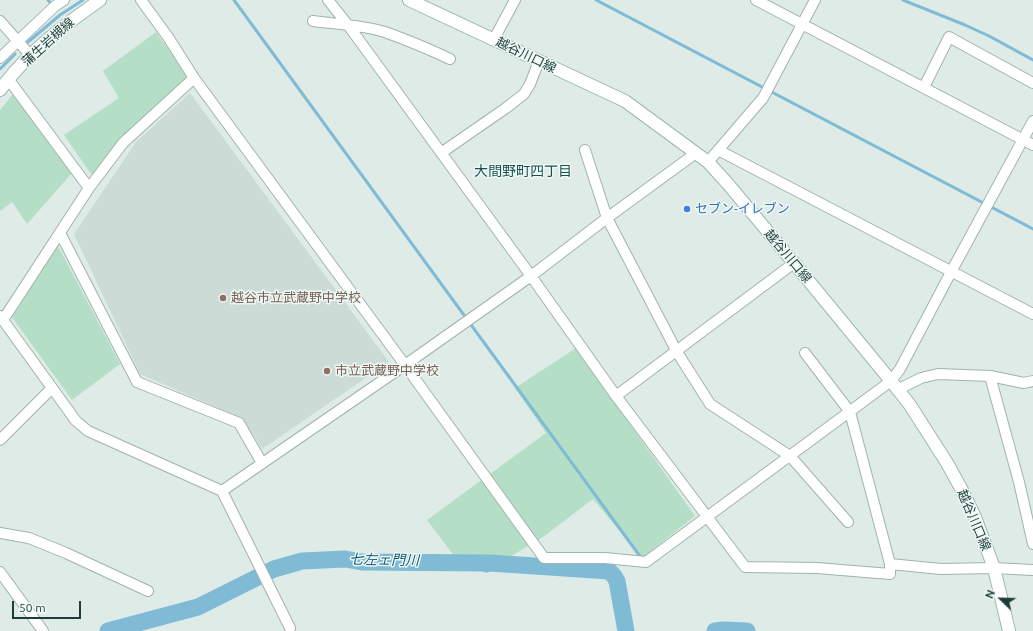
<!DOCTYPE html>
<meta charset="utf-8">
<style>
body{margin:0}
#map{position:relative;width:1033px;height:631px;overflow:hidden;background:#deebe7;font-family:Ubuntu,sans-serif}
canvas{display:block}
.north{position:absolute;left:981px;top:579px;width:40px;height:40px;-webkit-text-stroke:3px #eef8f4;paint-order:stroke;rotate:293deg;font-size:11px;font-weight:700;line-height:16px;text-align:center;color:#1e3c39}
.north::after{content:'';display:block;margin:auto;width:14px;height:18px;background:#1e3c39;clip-path:polygon(50% 0,100% 100%,50% 72%,0 100%)}
.scale{position:absolute;left:12px;top:601px;width:69px;height:18px;box-sizing:border-box;border:2px solid #1e3c39;border-top:0;padding-left:5px;font-size:12px;line-height:14px;white-space:nowrap;color:#1e3c39;-webkit-text-stroke:3px #eef8f4;paint-order:stroke}
</style>
<div id="map">
<canvas width="1033" height="631"></canvas>
<div class="north">N</div>
<div class="scale">50 m</div>
</div>
<script>
const g = document.querySelector('canvas').getContext('2d');
g.lineJoin = 'round';
function fillPath(path, color) { g.fillStyle = color; g.fill(path, 'evenodd'); }
function strokePath(path, color, width, dash) { g.strokeStyle = color; g.lineWidth = width; g.lineCap = dash ? 'butt' : 'round'; g.setLineDash(dash || []); g.stroke(path); }
function label(font, color, halo, rows, align = 'center') {
  g.font = font + ' Ubuntu,"Noto Sans JP",sans-serif'; g.lineWidth = 3; g.setLineDash([]); g.textBaseline = 'middle'; g.strokeStyle = halo; g.fillStyle = color; for (const [text, x, y, turn = 0] of rows) {
    g.save(); g.translate(x, y); g.rotate((+turn || 0) * Math.PI / 180); g.textAlign = isNaN(turn) ? turn : align; if (halo) g.strokeText(text, 0, 0); g.fillText(text, 0, 0); g.restore();
  }
}
const built = new Path2D(`
 M190,93l199,269 -127,87 -19,-30 -103,-45 -66,-140 62,-92z`);
const green = new Path2D(`
 M156,32l33,46 -90,94 -8,2 -27,-39 55,-37 -16,-27z
 M13,94l59,79 -45,51 -15,-22 -12,9v-101z
 M57,244l63,120 -48,36 -61,-84z
 M576,348l119,168 -53,42 -49,-59 -50,38 -35,21 -53,-1 -28,-37 119,-87 -31,-45z`);
const stream = new Path2D(`
 M48,0l4,5
 M234,0l408,559
 M596,0l437,229
 M903,0l62,25 24,11 44,24
 M28,42l32,-27 23,-15
 M0,69l15,-15`);
const river = new Path2D(`
 M108,631l90,-24 76,-38 28,-8 43,-2 17,3 124,1v1l4,-1 119,8 5,5 3,5 9,50
 M715,631l8,-1 24,1`);
const minor = new Path2D(`
 M141,0l27,37 26,41 211,287 139,193h61l41,4 245,-181 9,-12 51,-97 82,-151
 M328,0l20,25 183,251 85,120 129,171 72,1 73,6v-10l-40,-152 -45,-59
 M756,0l277,145
 M0,21l30,34
 M313,21c23,3 49,4 72,11 22,8 44,17 65,27
 M494,39l21,-39
 M0,58l55,-52 9,-6
 M9,80l80,108
 M924,87l25,-50 84,46
 M585,150l22,68 70,134 33,52 80,52 58,66
 M718,150l315,164
 M441,153l65,-45 18,-14 6,-10 9,-23
 M708,162l55,-64 52,-98
 M60,233l77,149 102,41 23,40
 M0,316l76,105 12,10 134,60 68,137
 M3,320l86,-132 34,-45 71,-65
 M990,376l29,106 14,62
 M897,390l24,-12 17,-4 52,2 34,7 9,-2
 M616,396l178,-133
 M0,440l52,-52
 M222,491l183,-126 126,-89 76,-58 89,-65
 M0,533l29,5 37,15 82,38
 M890,564l51,5 53,-1 39,2
 M0,572l43,59`);
const secondary = new Path2D(`
 M409,0l216,101 83,61 20,22 66,79 97,118 19,24 37,58 16,29 12,25 19,51 15,63
 M0,90c27,-37 63,-64 100,-90`);
const markers = [
 [687,209,4,"#3f7fe0"],
 [223,298,4,"#8d6e63"],
 [327,371,4,"#8d6e63"]
];
const streetNames = [
 ["蒲生岩槻線",48,42,-42],
 ["越谷川口線",526,55,26],
 ["越谷川口線",788,256,50],
 ["越谷川口線",974,520,67]
];
const shopNames = [
 ["セブン-イレブン",695,209]
];
const educationNames = [
 ["越谷市立武蔵野中学校",231,298],
 ["市立武蔵野中学校",335,371]
];
const neighbourhoodNames = [
 ["大間野町四丁目",523,171]
];
const waterNames = [
 ["七左ェ門川",384,560,1]
];
fillPath(built, '#ccdbd6');
fillPath(green, '#b4dfc6');
strokePath(stream, '#80bbd6', 3);
strokePath(river, '#80bbd6', 17);
strokePath(minor, '#a1b3af', 12);
strokePath(secondary, '#9cb8b2', 14);
strokePath(minor, '#fff', 10);
strokePath(secondary, '#fff', 12);
for (const [x, y, r, color] of markers) { const dot = new Path2D(); dot.arc(x, y, r, 0, 2 * Math.PI); g.fillStyle = color; g.fill(dot); strokePath(dot, '#eef8f4', 1.5); }
label('13px', '#1e3c39', '#eef8f4', streetNames);
label('13px', '#366cbe', '#eef8f4', shopNames, 'left');
label('13px', '#785e54', '#eef8f4', educationNames, 'left');
label('14px', '#18504b', '#eef8f4', neighbourhoodNames);
label('italic 14px', '#135b7d', '#eef8f4', waterNames);
</script>
